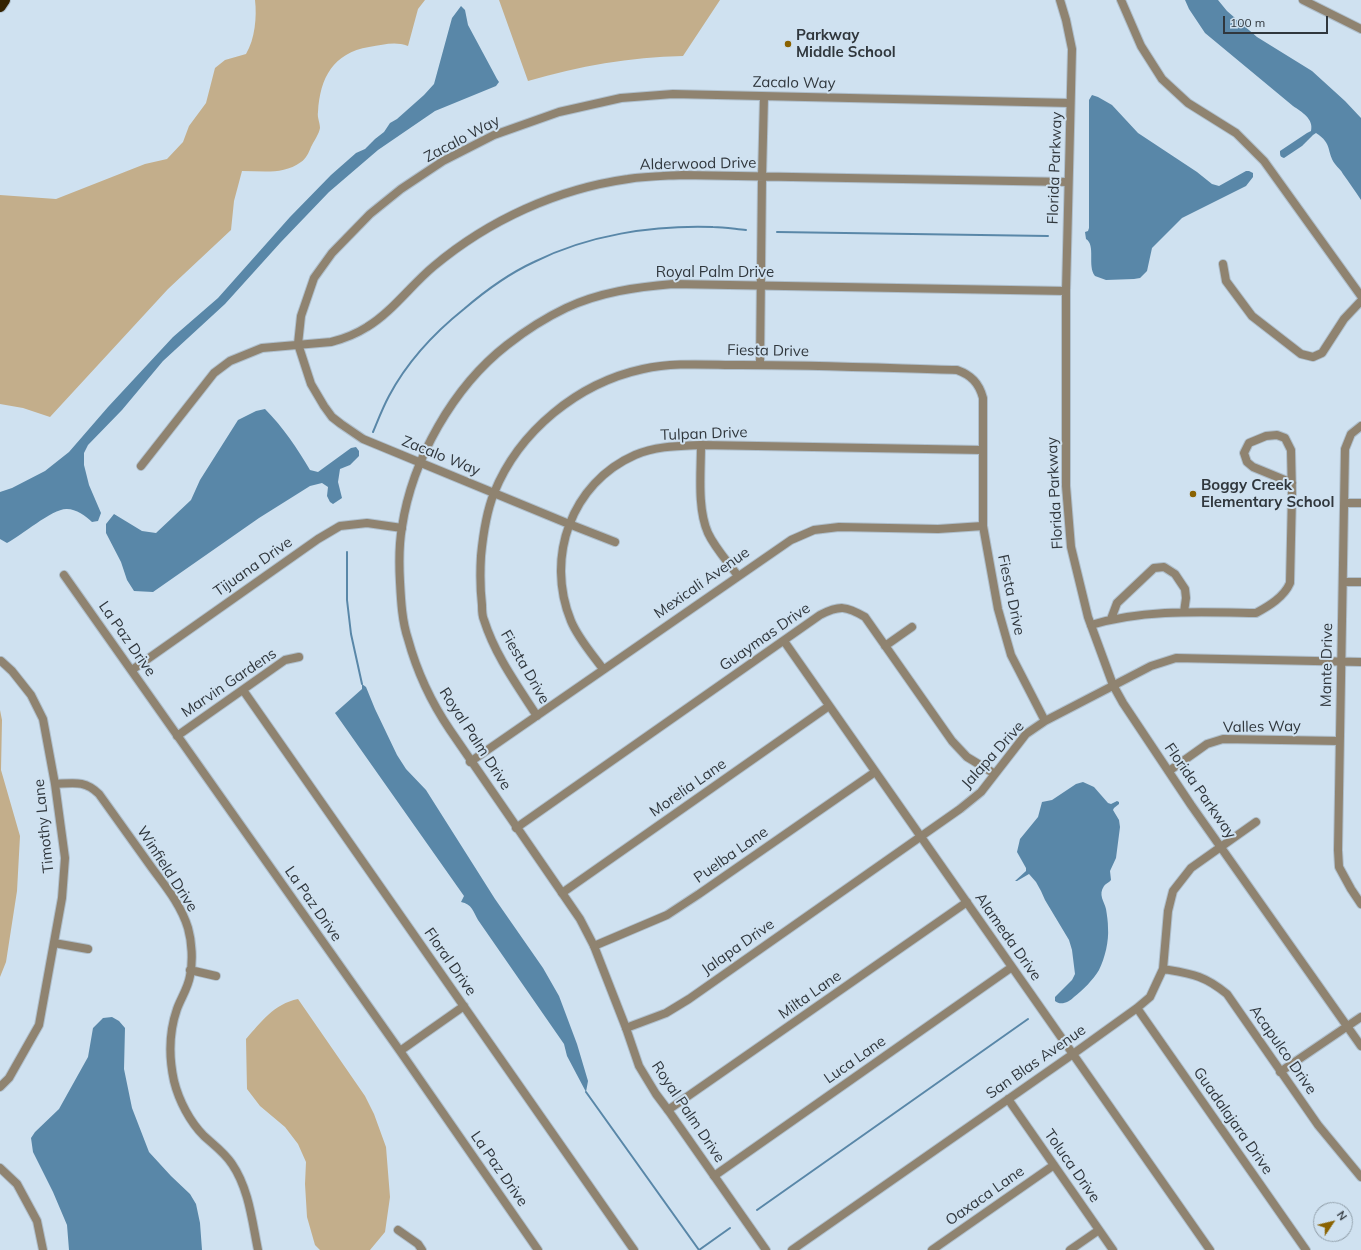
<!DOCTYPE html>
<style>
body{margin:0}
#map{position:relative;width:1361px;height:1250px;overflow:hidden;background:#cfe1f0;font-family:Mulish,sans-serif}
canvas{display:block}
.north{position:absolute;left:1313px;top:1202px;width:40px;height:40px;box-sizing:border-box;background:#cfe1f0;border:1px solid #8f9da8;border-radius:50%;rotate:55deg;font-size:11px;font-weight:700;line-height:16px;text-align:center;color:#30373d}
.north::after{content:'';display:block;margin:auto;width:14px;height:18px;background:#8a6201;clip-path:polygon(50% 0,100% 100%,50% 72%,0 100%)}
.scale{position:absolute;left:1223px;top:16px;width:105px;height:18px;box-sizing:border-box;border:2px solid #30373d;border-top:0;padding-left:5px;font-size:12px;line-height:14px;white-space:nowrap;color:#30373d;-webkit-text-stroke:3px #cfe1f0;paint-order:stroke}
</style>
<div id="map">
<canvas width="1361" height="1250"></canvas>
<div class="north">N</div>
<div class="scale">100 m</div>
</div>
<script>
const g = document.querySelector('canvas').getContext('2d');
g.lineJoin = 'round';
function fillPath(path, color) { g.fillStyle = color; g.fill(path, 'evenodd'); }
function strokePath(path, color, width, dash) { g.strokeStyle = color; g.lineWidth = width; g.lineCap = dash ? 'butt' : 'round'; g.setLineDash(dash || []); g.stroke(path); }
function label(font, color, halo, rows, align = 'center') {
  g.font = font + ' Mulish,sans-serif'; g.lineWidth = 4; g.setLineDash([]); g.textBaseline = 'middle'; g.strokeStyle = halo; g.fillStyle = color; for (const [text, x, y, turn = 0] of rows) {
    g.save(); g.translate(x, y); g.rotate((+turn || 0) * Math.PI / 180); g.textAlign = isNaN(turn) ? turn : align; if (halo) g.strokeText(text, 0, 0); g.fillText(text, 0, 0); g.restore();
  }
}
const green = new Path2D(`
 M255,0h170l-7,9 -10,37c-14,-5 -24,-1 -39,1 -36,6 -49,31 -51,65 -1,5 2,11 2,16 -1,6 -6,13 -9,19 -2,5 -5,12 -10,15 -18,13 -38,9 -59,9l-8,30 -3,29 -63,59 -118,128 -27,-9 -23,-4v-209l56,4 89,-35 22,-5 16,-17 6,-16 17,-23 9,-35 10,-8 21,-6c9,-15 11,-37 9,-54z
 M499,0h221l-37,56c-53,1 -104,10 -155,25z
 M0,710l2,10 -1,50 19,66 -3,55 -11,71 -6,15z
 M298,999l67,97 9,18 12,33 4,50 -5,35 -15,18h-50l-5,-5 -8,-28 -2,-33 1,-22 -8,-18 -13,-17 -25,-21 -13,-17 -1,-50c15,-17 28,-35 52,-40z`);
const water = new Path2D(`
 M1185,0h33l9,11 30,26 55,34 33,30 16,17v82c-6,-9 -12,-18 -18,-26 -2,-4 -5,-6 -8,-10 -9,-13 -2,-20 -19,-31l-3,2 -11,11 -18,12c-4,-1 -4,-3 -4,-7l27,-18 4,-2c3,-12 -9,-19 -18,-25l-88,-73 -16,-24z
 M461,6l4,4 3,15 29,54 2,3 -3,4 -61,25 -57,39 -49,42 -48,50 -56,62 -62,57 -41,49 -34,35 -4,8v12l5,20 12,28 -3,8 -6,1c-6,-6 -16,-13 -25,-13 -14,-1 -46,27 -60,34l-7,-4v-47l12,-4 33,-17 24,-19 39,-45 65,-70 45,-39 72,-81 41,-42 25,-22 9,-4 10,-10 9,-7 6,-9 7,-4 27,-24 10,-11 18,-66z
 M1092,95l6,2 14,8 26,28 59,39 15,12 7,2 27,-15h3l4,2v4l-7,9 -64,32 -30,30 -5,23 -7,7 -6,1 -28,1 -11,-4c-8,-10 1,-31 -9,-37l-1,-7 3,-1 1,-3v-128z
 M265,409c18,18 32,39 45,61l8,2 33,-24 5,-1 3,4v5l-9,9 -10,4 -2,13 4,16 -9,6 -3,-2 -3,-6 1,-9 -6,-4 -12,3 -51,32 -106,74 -19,-1 -7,-11 -6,-18 -15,-29v-9l8,-10 28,17 14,2 35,-33 9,-20 38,-60 18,-9z
 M362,684l4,3 9,22 22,46 9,14 20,21 69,109 48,69 16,28 18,48 11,37 -2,11 -19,-36 -3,-12 -86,-124c-5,-9 -6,-16 -17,-18l3,-6 -129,-183 27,-24z
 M1083,782l11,5 14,16 3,1 6,-3 2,1v2l-5,4 -1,2 6,10 1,7 -4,31 -6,13 1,9c-2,3 -5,3 -7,6 -6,9 0,15 2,23 1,6 2,13 2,19 1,13 -3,30 -9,42 -6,10 -16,20 -25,27 -5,5 -13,9 -19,4v-4l17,-17 3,-6 -3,-24 -3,-10 -24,-40 -4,-9 -5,-9 -7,-8 -12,7h-2l11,-10v-3l-9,-16 3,-13 18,-22 4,-15 10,-2 24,-16z
 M112,1017l7,4 6,7 -1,41 8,39 17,44 22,24 19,18 6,10 4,19 2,27h-133l-2,-25 -14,-33 -20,-40 -2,-14 4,-6 24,-23 29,-52 5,-29 10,-10z`);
const stream = new Path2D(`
 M777,232l271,4
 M373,432c5,-12 10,-25 16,-36 18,-34 45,-63 75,-87 21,-18 44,-35 70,-47 54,-27 118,-37 179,-35 11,0 22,2 33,3
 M347,552v48l4,34 11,50
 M586,1092l113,158
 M757,1210l271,-191
 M699,1250l31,-22`);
const minor = new Path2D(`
 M1121,0l20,46 21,33 26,24 48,30 28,28 97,135
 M1303,0l58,29
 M1223,264l3,17 26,35 49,38 12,3 9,-4 22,-34 17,-18
 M760,365l2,-188 2,-80
 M1361,426l-10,8 -6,15 -7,401 1,17 12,22 10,15
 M701,445c0,27 -4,63 7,88 7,15 20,29 30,43
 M141,466l73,-93 16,-12 32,-13 69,-6c12,-3 25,-8 36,-15 25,-15 44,-42 67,-61 55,-46 123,-77 194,-87 18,-3 36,-3 54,-4l386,7
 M1344,503h17
 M615,542l-46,-18 -206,-85 -22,-15 -9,-7 -8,-11 -13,-22 -13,-40 3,-28 13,-38 18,-25 38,-39 31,-25 42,-28 51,-26 65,-23 62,-14 52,-4 397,9
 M64,575l336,476 138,199
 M1343,582h18
 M1111,619l6,-16 37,-35 10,-1 11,7 10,15 1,9 -2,14
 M1091,625c53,-16 110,-13 165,-12 13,-7 28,-16 34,-30l2,-88 -1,-45 -6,-12 -8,-3 -11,1 -17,7 -5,10 3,9 6,5 39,16
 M784,641l426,609
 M885,646l27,-19
 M603,669c-11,-15 -25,-31 -32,-48 -26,-63 0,-138 64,-166 21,-9 43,-9 66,-10l281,5
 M132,670l186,-131 22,-13 27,-3 35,5
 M243,690l391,560
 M537,716c-20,-31 -42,-61 -53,-96 -2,-4 -2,-10 -2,-15 -2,-17 -2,-32 -1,-49 2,-21 5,-43 13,-63 25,-62 84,-110 149,-124 32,-7 65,-4 98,-4 72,0 144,3 216,5 14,5 22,13 26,28v128l15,83 13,46 34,66
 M177,736l108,-76 14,-3
 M470,762l321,-222 23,-10 25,-3 99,2 45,-3
 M1169,771l38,-27 16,-5 116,2
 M55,784c19,-1 30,-4 44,10 18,25 36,50 53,74 14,19 29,37 36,60 4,14 5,33 2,48 -2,12 -9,22 -13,33 -8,23 -8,49 -3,72 5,20 16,41 30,55 10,9 21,17 28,28 17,25 20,57 26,86
 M516,828l304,-213c20,-10 26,-9 45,2l87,124 15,16 28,17
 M562,893l267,-187
 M54,943l34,6
 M594,946l73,-31 32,-21 176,-122
 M1163,969c29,5 41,6 64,25l91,131 43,52
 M190,970l26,6
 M1137,1008l169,242
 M626,1028l40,-15 23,-14 271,-190 21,-17 45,-58 19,-13 106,-55 25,-8 185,4
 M400,1051l64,-45
 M1280,1072l81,-55
 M0,1087l9,-9 30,-53 23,-127 3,-40 -10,-74 -12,-65 -12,-24 -19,-24 -11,-10
 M1008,1099l105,151
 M668,1110l299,-208
 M714,1176l298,-209
 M398,1230l20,14 4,6
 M792,1250l281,-196 64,-46 13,-11 13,-28 5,-58 5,-20 18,-23 65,-46
 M932,1250l122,-85
 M1070,1250l29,-20`);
const tertiary = new Path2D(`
 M1060,0l6,20 6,29 -6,242v195l5,61 17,70 25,68 10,18 68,102 170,241
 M0,1168l17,16 20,37 6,29
 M766,1250l-98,-140 -12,-16 -17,-28 -13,-38 -32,-82 -14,-27 -130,-189c-19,-28 -33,-58 -42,-91 -6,-18 -7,-38 -8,-57 -1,-18 -1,-38 2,-55 10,-67 51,-140 105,-182 18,-14 38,-27 59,-37 34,-16 71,-21 107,-24l393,7`);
const motorway = new Path2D(`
 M0,6l4,-6`);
const markers = [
 [788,44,4,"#8a6201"],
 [1193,494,4,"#8a6201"]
];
const poiNames = [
 ["Parkway",796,35],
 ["Middle School",796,52],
 ["Boggy Creek",1201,485],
 ["Elementary School",1201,502]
];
const streetNames = [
 ["Zacalo Way",794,83,1],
 ["Zacalo Way",462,139,-28],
 ["Alderwood Drive",698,164,-1],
 ["Florida Parkway",1055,168,-88],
 ["Royal Palm Drive",715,272],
 ["Fiesta Drive",768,351,1],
 ["Tulpan Drive",704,434,-2],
 ["Zacalo Way",441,456,22],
 ["Florida Parkway",1055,493,-93],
 ["Tijuana Drive",253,567,-35],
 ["Mexicali Avenue",702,583,-35],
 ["Fiesta Drive",1011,595,78],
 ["Guaymas Drive",765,637,-35],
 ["La Paz Drive",127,639,55],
 ["Mante Drive",1327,665,-89],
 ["Fiesta Drive",525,667,60],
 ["Marvin Gardens",229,683,-34],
 ["Valles Way",1262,727,-1],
 ["Royal Palm Drive",475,739,57],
 ["Jalapa Drive",993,755,-48],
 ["Morelia Lane",688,788,-35],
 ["Florida Parkway",1200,791,55],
 ["Timothy Lane",44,826,-96],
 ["Puelba Lane",731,855,-35],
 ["Winfield Drive",167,869,57],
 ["La Paz Drive",313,904,55],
 ["Alameda Drive",1008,937,55],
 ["Jalapa Drive",738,947,-35],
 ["Floral Drive",450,962,55],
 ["Milta Lane",810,995,-35],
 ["Acapulco Drive",1283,1050,55],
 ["Luca Lane",855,1060,-35],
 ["San Blas Avenue",1036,1062,-35],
 ["Royal Palm Drive",688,1112,56],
 ["Guadalajara Drive",1233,1121,55],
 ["Toluca Drive",1072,1166,55],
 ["La Paz Drive",499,1169,55],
 ["Oaxaca Lane",985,1196,-35]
];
fillPath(green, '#c3ae8b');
fillPath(water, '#5987a8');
strokePath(stream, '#5987a8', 2);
strokePath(minor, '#afbfcc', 10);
strokePath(tertiary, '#afbfcc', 10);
strokePath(motorway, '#afbfcc', 14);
strokePath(minor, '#8f8370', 8);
strokePath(tertiary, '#8f8370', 8);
strokePath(motorway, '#342200', 12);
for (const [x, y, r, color] of markers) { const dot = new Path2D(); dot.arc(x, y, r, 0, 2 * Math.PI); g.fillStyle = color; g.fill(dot); strokePath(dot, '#cfe1f0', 1.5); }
label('bold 15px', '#30373d', '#cfe1f0', poiNames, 'left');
label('15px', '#30373d', '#cfe1f0', streetNames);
</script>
